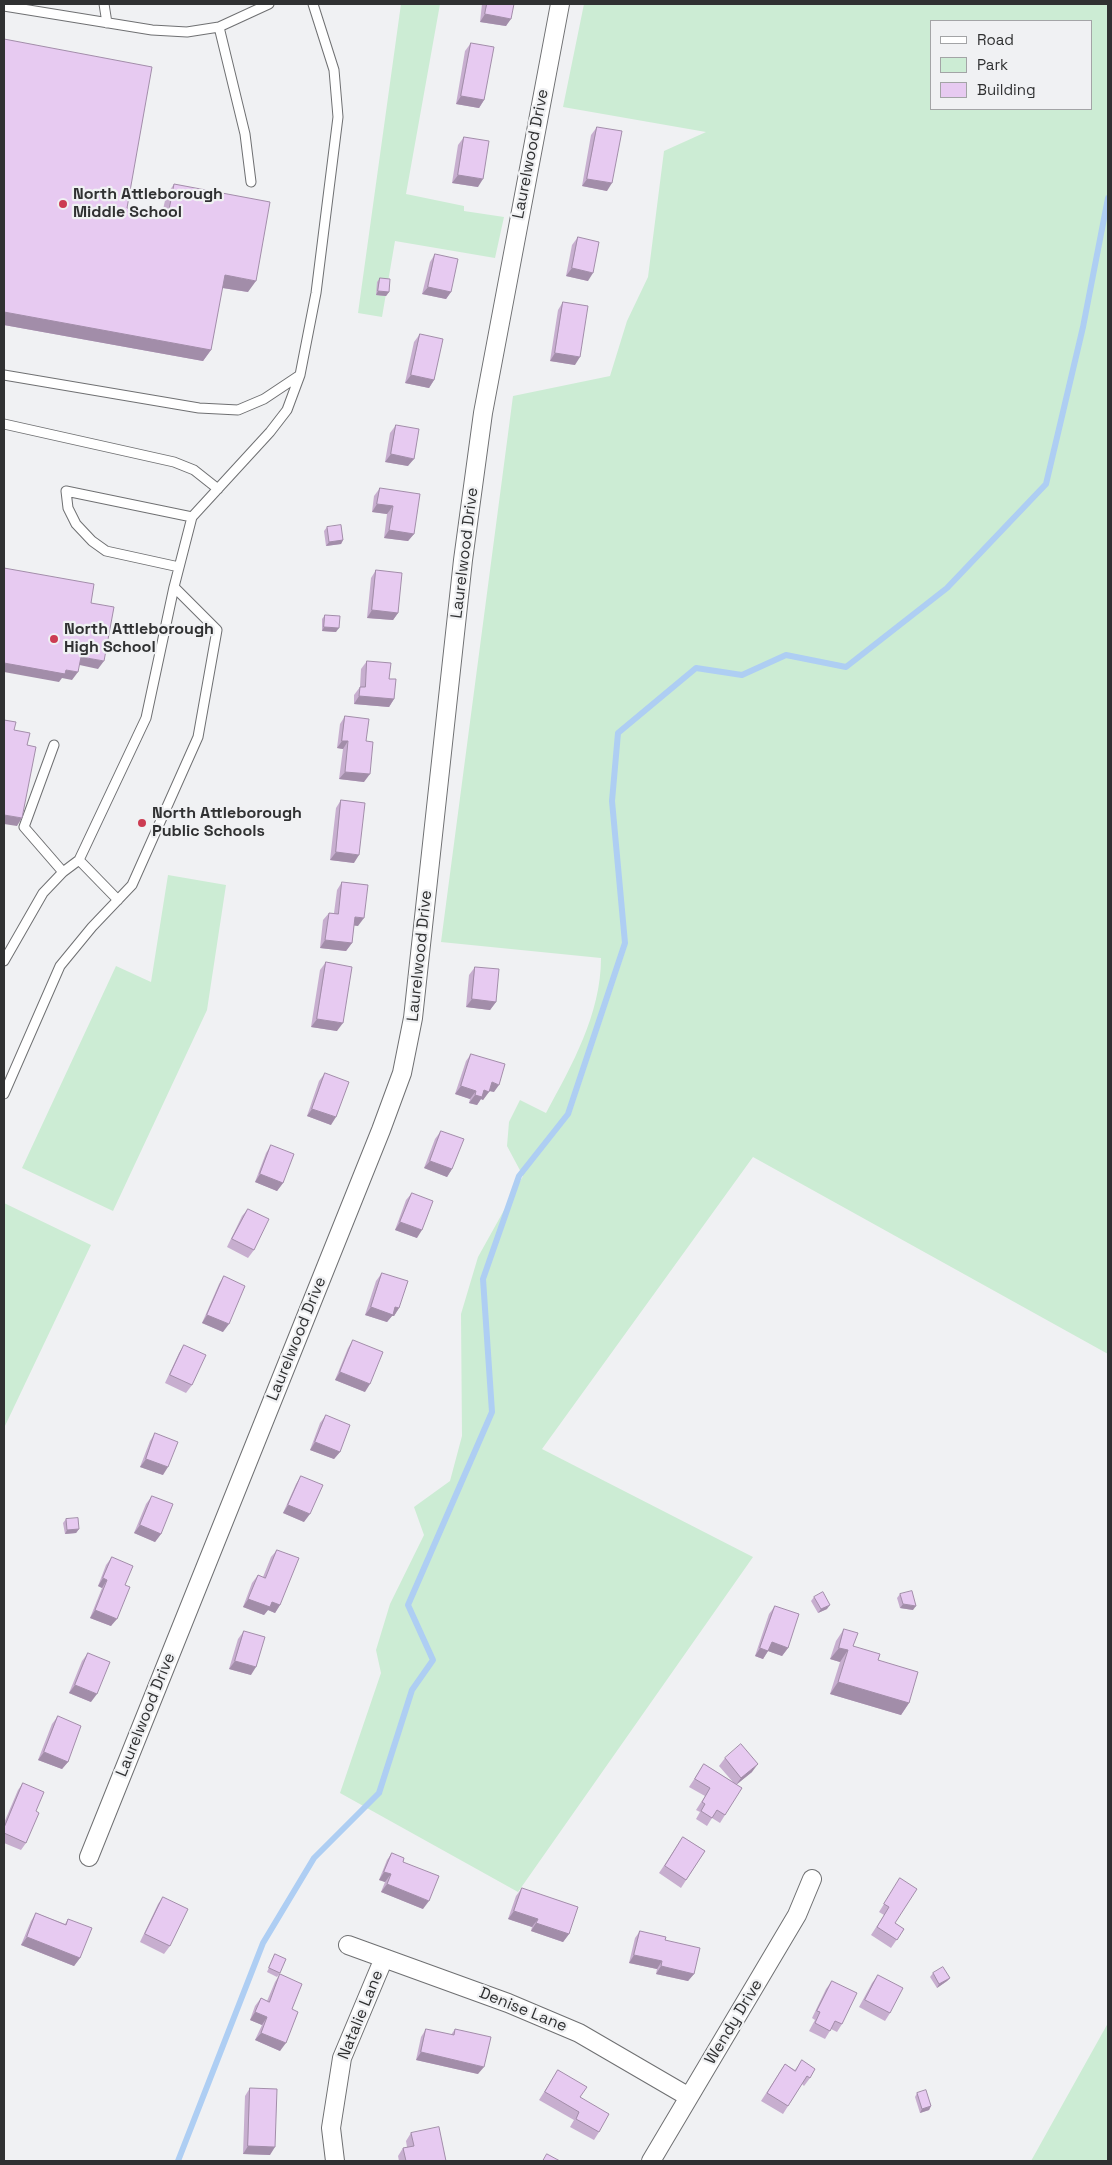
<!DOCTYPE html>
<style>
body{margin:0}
#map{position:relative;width:1112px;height:2165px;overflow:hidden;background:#f0f1f3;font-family:"Space Grotesk",sans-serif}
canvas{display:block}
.frame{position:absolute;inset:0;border:5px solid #303132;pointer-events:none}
.legend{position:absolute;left:930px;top:20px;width:162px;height:90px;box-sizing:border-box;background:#f0f1f3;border:1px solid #a3a4a6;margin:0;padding:6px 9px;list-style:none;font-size:15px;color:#303132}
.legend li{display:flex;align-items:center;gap:10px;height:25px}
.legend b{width:25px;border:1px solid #a3a4a6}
</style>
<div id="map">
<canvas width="1112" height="2165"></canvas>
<div class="frame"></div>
<ul class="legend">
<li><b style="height:6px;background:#fff"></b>Road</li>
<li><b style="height:14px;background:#ccecd4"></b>Park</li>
<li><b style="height:14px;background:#e7caf1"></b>Building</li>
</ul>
</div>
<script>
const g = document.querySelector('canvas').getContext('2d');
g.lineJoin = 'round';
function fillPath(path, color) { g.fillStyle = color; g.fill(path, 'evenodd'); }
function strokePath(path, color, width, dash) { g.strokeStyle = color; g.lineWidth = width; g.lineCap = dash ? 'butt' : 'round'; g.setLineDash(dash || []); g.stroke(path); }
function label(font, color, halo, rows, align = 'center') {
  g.font = font + ' "Space Grotesk",sans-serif'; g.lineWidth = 4.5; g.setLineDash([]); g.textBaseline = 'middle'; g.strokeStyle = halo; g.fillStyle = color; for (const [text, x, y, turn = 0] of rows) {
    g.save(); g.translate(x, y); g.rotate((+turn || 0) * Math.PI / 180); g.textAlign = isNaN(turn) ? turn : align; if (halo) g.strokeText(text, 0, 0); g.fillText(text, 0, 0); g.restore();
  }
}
const green = new Path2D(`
 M401,4h39l-34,190 58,12v5l40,6 -9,41 -100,-17 -13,76 -24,-4z
 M584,4h524v1350l-355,-197 -211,292 211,108 -235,335 -178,-99 41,-120 -5,-23 14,-46 34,-69 -10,-28 36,-26 12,-45 -1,-122 17,-57 45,-81 -16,-30 2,-24 11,-22 26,13c26,-48 55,-99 55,-155l-160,-16 72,-546 97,-20 17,-55 21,-44 16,-126 42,-19 -143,-25zM1091,21v88h-160v-88z
 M168,875l58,10 -19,125 -94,201 -91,-43 94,-202 35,16z
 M4,1203l87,42 -87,183z
 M1108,2023v138h-77z`);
const stream = new Path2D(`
 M178,2161l85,-218 51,-85 65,-65 33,-103 21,-30 -25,-55 84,-193 -9,-133 36,-103 49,-62 57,-171 -13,-142 6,-68 78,-65 46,7 44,-20 60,12 101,-79 99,-104 37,-157 25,-129`);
const service = new Path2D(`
 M104,4l3,19
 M4,6l148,24 35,2 32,-5 50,-23
 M219,27l26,107 6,48
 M4,375l195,33 39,2 26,-11 36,-24
 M4,424l170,38 20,8 24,19
 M179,567l-73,-16 -14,-10 -16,-17 -8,-16 -2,-17 126,26
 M54,745l-30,82 39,45
 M79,860l39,40
 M4,961l39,-68 20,-21 16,-12 67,-142 28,-131 18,-70 78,-85 17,-22 13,-35 16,-82 22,-176 -4,-47 -21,-66
 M4,1094l56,-128 32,-39 40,-42 66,-148 19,-107 -43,-43`);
const minor = new Path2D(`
 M89,1857l292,-727 21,-57 11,-55 50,-458 20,-147 77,-409
 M348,1945l160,58 71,30 110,64
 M335,2161l-4,-33 11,-70 42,-100
 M651,2161l146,-246 15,-36`);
const wall = new Path2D(`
 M482,4h32l-8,22 -26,-4z
 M4,39l123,169 35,6 4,-18 8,-12 74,108 -26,-4 -11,62 -8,11 -199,-36z
 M471,43l13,57 -5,8 -23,-4 9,-53z
 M597,127l10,64 -25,-5 9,-51z
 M464,137l14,50 -26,-4 6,-38z
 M578,237l10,44 -22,-5 6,-31z
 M435,254l16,38 -5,7 -24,-5 8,-32z
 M380,278l9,14 -3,4 -10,-1 1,-13z
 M563,302l12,63 -25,-4 8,-51z
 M420,334l14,46 -5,8 -24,-5 9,-41z
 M396,425l12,41 -23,-4 5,-29z
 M380,488l34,46 -6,7 -24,-3 3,-24 -15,-2 2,-16z
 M327,527l16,13 -2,4 -15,2 -2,-15z
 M376,570l22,43 -5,7 -26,-2 4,-40z
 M325,615l11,17 -14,-1v-12z
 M367,661l22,18 5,20 -5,8 -35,-3v-9l6,-8 1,-18z
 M345,716l21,25 -2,41 -25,-3 4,-30 -6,-1 3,-24z
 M341,800l13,63 -24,-3 6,-52z
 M342,882l16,44 -4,-1 -2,18 -6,8 -26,-3 3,-28 6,-7h5l3,-23z
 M326,962l11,69 -26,-4 9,-57z
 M475,967l21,35 -6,8 -24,-3 3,-32z
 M471,1054l23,38 -5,-1 -6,9 -2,-1 -4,6 -8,-2 1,-4 -15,-5 11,-33z
 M325,1073l6,52 -24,-9 12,-35z
 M441,1131l11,38 -5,8 -23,-9 11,-29z
 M271,1145l12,38 -6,8 -22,-9 11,-29z
 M412,1193l5,45 -22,-8 11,-30z
 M248,1209l6,41 -6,8 -21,-11 15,-31z
 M382,1273l17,35 -5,8h-2l-5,6 -22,-7 11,-34z
 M224,1276l-1,56 -21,-9 17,-39z
 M353,1340l12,52 -30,-12 13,-32z
 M184,1345l8,40 -6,8 -21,-10 14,-30z
 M326,1415l14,37 -6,7 -24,-9 10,-27z
 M155,1433l8,42 -23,-8 10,-26z
 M301,1476l3,46 -21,-9 13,-29z
 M152,1496l9,38 -6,8 -21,-9 12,-29z
 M66,1519l13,10 -3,4 -11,1 -2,-11z
 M277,1550l3,55 -5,8 -7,-3 -4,5 -21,-8 9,-24 6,-8 5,2 8,-20z
 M112,1557l13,28 -14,41 -21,-8 12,-30 -4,-2 8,-21z
 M900,1594l13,16 -13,-2 -3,-10z
 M814,1597l13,12 -9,4 -7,-12z
 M775,1606l13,42 -6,8 -14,-5 -5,8 -8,-3 14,-42z
 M844,1629l9,17 25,14 31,43 -8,12 -71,-21 10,-32 -10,-3 6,-18z
 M244,1631l7,44 -22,-6 9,-30z
 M88,1653l3,49 -22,-9 13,-32z
 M58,1716l10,46 -6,7 -24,-9 14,-36z
 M725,1758l27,14 -15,12 -12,31 -5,8 -8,-5 -5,8 -11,-7 4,-7 -4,-2 9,-14 -16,-9 15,-23 29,18 -14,-16z
 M23,1783l13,28 -10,32 -5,7 -17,-7v-20l14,-33z
 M683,1837l22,14 -24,37 -22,-15z
 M392,1853l11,9 20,47 -42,-17 4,-10 -6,-2 8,-20z
 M900,1878l-5,45 9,6 -13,19 -20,-13 13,-20 -5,-3z
 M522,1888l47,46 -6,8 -32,-11 1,-4 -24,-8 8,-23z
 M163,1897l7,49 -6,8 -24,-12 18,-38z
 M36,1913l29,11 3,-5 12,39 -6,8 -53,-21 10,-24z
 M640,1931l25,9 29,34 -6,7 -32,-7 1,-5 -28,-6 6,-25z
 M275,1954l5,19 -3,4 -10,-5 6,-14z
 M933,1973l17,5 -3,3 -10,7 -7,-11z
 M280,1974l12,35 -12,42 -25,-11 7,-15 -12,-5 5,-14 6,-8 6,3 8,-19z
 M878,1975l12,38 -5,8 -26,-14 13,-24z
 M832,1981l10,43 -5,8 -6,-3 -6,10 -16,-8 6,-11 -3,-2 14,-29z
 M426,2029l25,6 4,-6 23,45 -62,-14 5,-23z
 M802,2060l8,18 -6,8 -2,-2 -19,30 -22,-13 24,-37 10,6z
 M558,2070l22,27 19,35 -5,8 -24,-13 4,-7 -35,-20z
 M250,2088l20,67 -27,-1 2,-58z
 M917,2093l14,13 -2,4 -9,3 -5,-16z
 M411,2133l35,28h-47l-1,-5 5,-8 4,-1 -1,-6z`);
const shadedWall = new Path2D(`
 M485,14l26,5 -5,7 -26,-4z
 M461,96l23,4 -5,8 -23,-4z
 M458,175l25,4 -5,8 -26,-4z
 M587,179l25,4 -5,8 -25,-5z
 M572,268l21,5 -5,8 -22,-5z
 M225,275l31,6 -8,11 -31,-5z
 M428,287l23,5 -5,7 -24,-5z
 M378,291l11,1 -3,4 -10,-1z
 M4,312l207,38 -8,11 -199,-36z
 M555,353l25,4 -5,8 -25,-4z
 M411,375l23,5 -5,8 -24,-5z
 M391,454l23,5 -6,7 -23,-4z
 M377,504l16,2 -6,8 -15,-2z
 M389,530l25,4 -6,7 -24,-3z
 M343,540l-2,4 -15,2 3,-4z
 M372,610l26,3 -5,7 -26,-2z
 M324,627l15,1 -3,4 -14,-1z
 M81,657l23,4 -6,8 -23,-5z
 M4,663l62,7 12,2 -6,8 -10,-2 -3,4 -55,-10z
 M359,696l35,3 -5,8 -35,-3z
 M342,741h6l-5,8 -6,-1z
 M345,772l25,2 -6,8 -25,-3z
 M4,815l18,3 -5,8 -13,-2z
 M336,852l23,3 -5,8 -24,-3z
 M355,917l9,1 -6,8 -8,-1z
 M325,940l27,3 -6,8 -26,-3z
 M472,999l24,3 -6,8 -24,-3z
 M317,1019l26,4 -6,8 -26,-4z
 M492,1082l7,3 -5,7 -8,-2z
 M461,1086l15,5 -6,8 -15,-5z
 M484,1090l5,2 -6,8 -2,-1 -4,6 -8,-2 6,-8z
 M312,1109l24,8 -5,8 -24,-9z
 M430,1161l22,8 -5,8 -23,-9z
 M260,1174l23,9 -6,8 -22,-9z
 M400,1222l22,8 -5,8 -22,-8z
 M371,1307h24l4,1 -5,8h-2l-5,6 -22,-7z
 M207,1315l22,9 -6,8 -21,-9z
 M340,1372l30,12 -5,8 -30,-12z
 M315,1442l25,10 -6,7 -24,-9z
 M146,1459l22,8 -5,8 -23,-8z
 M288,1505l22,9 -6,8 -21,-9z
 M140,1525l21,9 -6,8 -21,-9z
 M79,1529l-3,4 -11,1 2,-4z
 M103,1578l4,2 -5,8 -4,-2z
 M248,1599l24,3 8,3 -5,8 -7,-3 -4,5 -21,-8z
 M903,1604l13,2 -3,4 -13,-2z
 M830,1605l-3,4 -9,4 3,-4z
 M95,1610l22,9 -6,7 -21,-8z
 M772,1642l16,6 -6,8 -14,-5 -5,8 -8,-3 5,-8z
 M839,1648l9,2 -8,12 -10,-3z
 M235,1661l21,6 -5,8 -22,-6z
 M838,1682l71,21 -8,12 -71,-21z
 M75,1685l22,9 -6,8 -22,-9z
 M44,1752l24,10 -6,7 -24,-9z
 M758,1764l-6,8 -16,13 5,-7z
 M384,1872l7,2 -6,8 -6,-2z
 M387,1884l42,17 -6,8 -42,-17z
 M514,1911l24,8 -6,8 -24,-8z
 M536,1923l33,11 -6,8 -32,-11z
 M27,1937l53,21 -6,8 -53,-21z
 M634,1955l28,6 -5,8 -28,-6z
 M661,1966l33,8 -6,7 -32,-7z
 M950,1978l-3,3 -10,7 2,-4z
 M255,2012l12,5 -5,8 -12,-5z
 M261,2033l25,10 -6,8 -25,-11z
 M421,2052l63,15 -6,7 -62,-14z
 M931,2106l-2,4 -9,3 2,-4z
 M248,2146l27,1 -5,8 -27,-1z`);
const building = new Path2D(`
 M487,4h27l-3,15 -26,-5z
 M4,39l148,28 -25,141 41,7 6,-31 96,18 -14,79 -31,-6 -14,75 -207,-38z
 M471,43l23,4 -10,53 -23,-4z
 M597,127l25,4 -10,52 -25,-4z
 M464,137l25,4 -6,38 -25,-4z
 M578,237l21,5 -6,31 -21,-5z
 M435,254l23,5 -7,33 -23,-5z
 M380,278l10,1 -1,13 -11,-1z
 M563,302l25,4 -8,51 -25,-4z
 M420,334l23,5 -9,41 -23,-5z
 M396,425l23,4 -5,30 -23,-5z
 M380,488l40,6 -6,40 -25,-4 4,-24 -16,-2z
 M341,525l2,15 -14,2 -2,-15z
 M4,568l90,16 -3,19 23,4 -10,54 -23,-4 -3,15 -12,-2 -1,4 -61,-11z
 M376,570l26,3 -4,40 -26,-3z
 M325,615l15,1 -1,12 -15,-1z
 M367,661l24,2 -2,16h7l-2,20 -35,-3 1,-9h5z
 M345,716l24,3 -3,22 7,1 -3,32 -25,-2 3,-31h-6z
 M4,720l12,2 -2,8 16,3 -3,12 9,2 -14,71 -18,-3z
 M341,800l24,3 -6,52 -23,-3z
 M342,882l26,3 -4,33 -9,-1 -3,26 -27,-3 4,-27 9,1z
 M326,962l26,5 -9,56 -26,-4z
 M475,967l24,2 -3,33 -24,-3z
 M471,1054l34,10 -6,21 -7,-3 -3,10 -5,-2 -2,7 -7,-2 1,-4 -15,-5z
 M325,1073l24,9 -13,35 -24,-8z
 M441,1131l23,8 -12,30 -22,-8z
 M271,1145l23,9 -11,29 -23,-9z
 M412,1193l21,8 -11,29 -22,-8z
 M248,1209l21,10 -15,31 -22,-11z
 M382,1273l26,8 -9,27 -4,-1 -2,8 -22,-8z
 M224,1276l21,10 -16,38 -22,-9z
 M353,1340l30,12 -13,32 -30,-12z
 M184,1345l22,10 -14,30 -22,-10z
 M326,1415l24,10 -10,27 -25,-10z
 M155,1433l23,9 -10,25 -22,-8z
 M301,1476l22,9 -13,29 -22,-9z
 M152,1496l21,8 -12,30 -21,-9z
 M78,1518l1,11 -12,1 -1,-11z
 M277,1550l22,8 -19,47 -8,-3 -2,5 -22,-8 10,-24 7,3z
 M112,1557l21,9 -8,19 5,2 -13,32 -22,-9 12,-30 -4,-2z
 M912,1591l4,15 -13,-2 -3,-10z
 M823,1592l7,13 -9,4 -7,-12z
 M775,1606l24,8 -11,34 -16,-6 -4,9 -8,-3z
 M844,1629l14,4 -5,13 27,8 -2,6 40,12 -9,31 -71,-21 10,-32 -9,-2z
 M244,1631l21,6 -9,30 -21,-6z
 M88,1653l22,9 -13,32 -22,-9z
 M58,1716l23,10 -13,36 -24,-10z
 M741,1744l17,20 -17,14 -16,-20z
 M704,1764l38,24 -17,27 -8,-5 -5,8 -11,-7 4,-7 -3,-2 8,-14 -15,-9z
 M23,1783l21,9 -8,19 3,2 -13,30 -22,-10v-5z
 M683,1837l22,14 -19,29 -21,-14z
 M392,1853l12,5 -1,4 36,14 -10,25 -42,-17 4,-10 -7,-2z
 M900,1878l17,11 -22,34 9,6 -7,11 -20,-13 12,-20 -5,-3z
 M522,1888l56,19 -9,27 -33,-11 2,-4 -24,-8z
 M163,1897l25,12 -18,37 -25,-12z
 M36,1913l30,12 2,-6 24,9 -12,30 -53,-21z
 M640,1931l26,6 -1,3 35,8 -6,26 -33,-8 1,-5 -28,-6z
 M275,1954l11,5 -6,14 -11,-5z
 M943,1967l7,11 -11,6 -6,-11z
 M280,1974l22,10 -10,25 6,3 -12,31 -25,-10 6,-16 -12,-5 6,-14 8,4z
 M878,1975l25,13 -13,25 -25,-13z
 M832,1981l25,12 -15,31 -7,-3 -5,10 -15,-8 5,-11 -3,-1z
 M426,2029l28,6 1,-6 36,8 -7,30 -63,-15z
 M802,2060l13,9 -5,9 -3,-2 -19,30 -21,-13 18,-29 10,7z
 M558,2070l29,17 -7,10 29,17 -10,18 -23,-13 3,-7 -34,-20z
 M250,2088l27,1 -2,58 -27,-1z
 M926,2090l5,16 -9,3 -5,-16z
 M439,2127l7,34h-40l-3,-13 11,-2 -3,-13z
 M547,2154l13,7h-17z`);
const markers = [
 [63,204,5,"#cc3c52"],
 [54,639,5,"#cc3c52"],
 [142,823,5,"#cc3c52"]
];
const streetNames = [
 ["Laurelwood Drive",531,154,-79],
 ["Laurelwood Drive",465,553,-83],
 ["Laurelwood Drive",420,956,-84],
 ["Laurelwood Drive",297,1339,-68],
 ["Laurelwood Drive",146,1715,-68],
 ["Denise Lane",523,2010,22],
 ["Natalie Lane",361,2015,-68],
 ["Wendy Drive",734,2022,-59]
];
const poiNames = [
 ["North Attleborough",73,195],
 ["Middle School",73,213],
 ["North Attleborough",64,630],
 ["High School",64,648],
 ["North Attleborough",152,814],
 ["Public Schools",152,832]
];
fillPath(green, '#ccecd4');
strokePath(stream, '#aecef3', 6);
strokePath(service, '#6f7072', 11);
strokePath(minor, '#6f7072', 20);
strokePath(service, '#fff', 9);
strokePath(minor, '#fff', 18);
fillPath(wall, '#c7aecf');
fillPath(shadedWall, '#a28da9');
fillPath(building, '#e7caf1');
strokePath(building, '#a28da9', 1);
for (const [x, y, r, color] of markers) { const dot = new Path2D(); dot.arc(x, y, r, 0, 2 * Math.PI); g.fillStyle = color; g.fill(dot); strokePath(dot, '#f0f1f3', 2); }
label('16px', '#303132', '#f0f1f3', streetNames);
label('bold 16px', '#303132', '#f0f1f3', poiNames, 'left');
</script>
